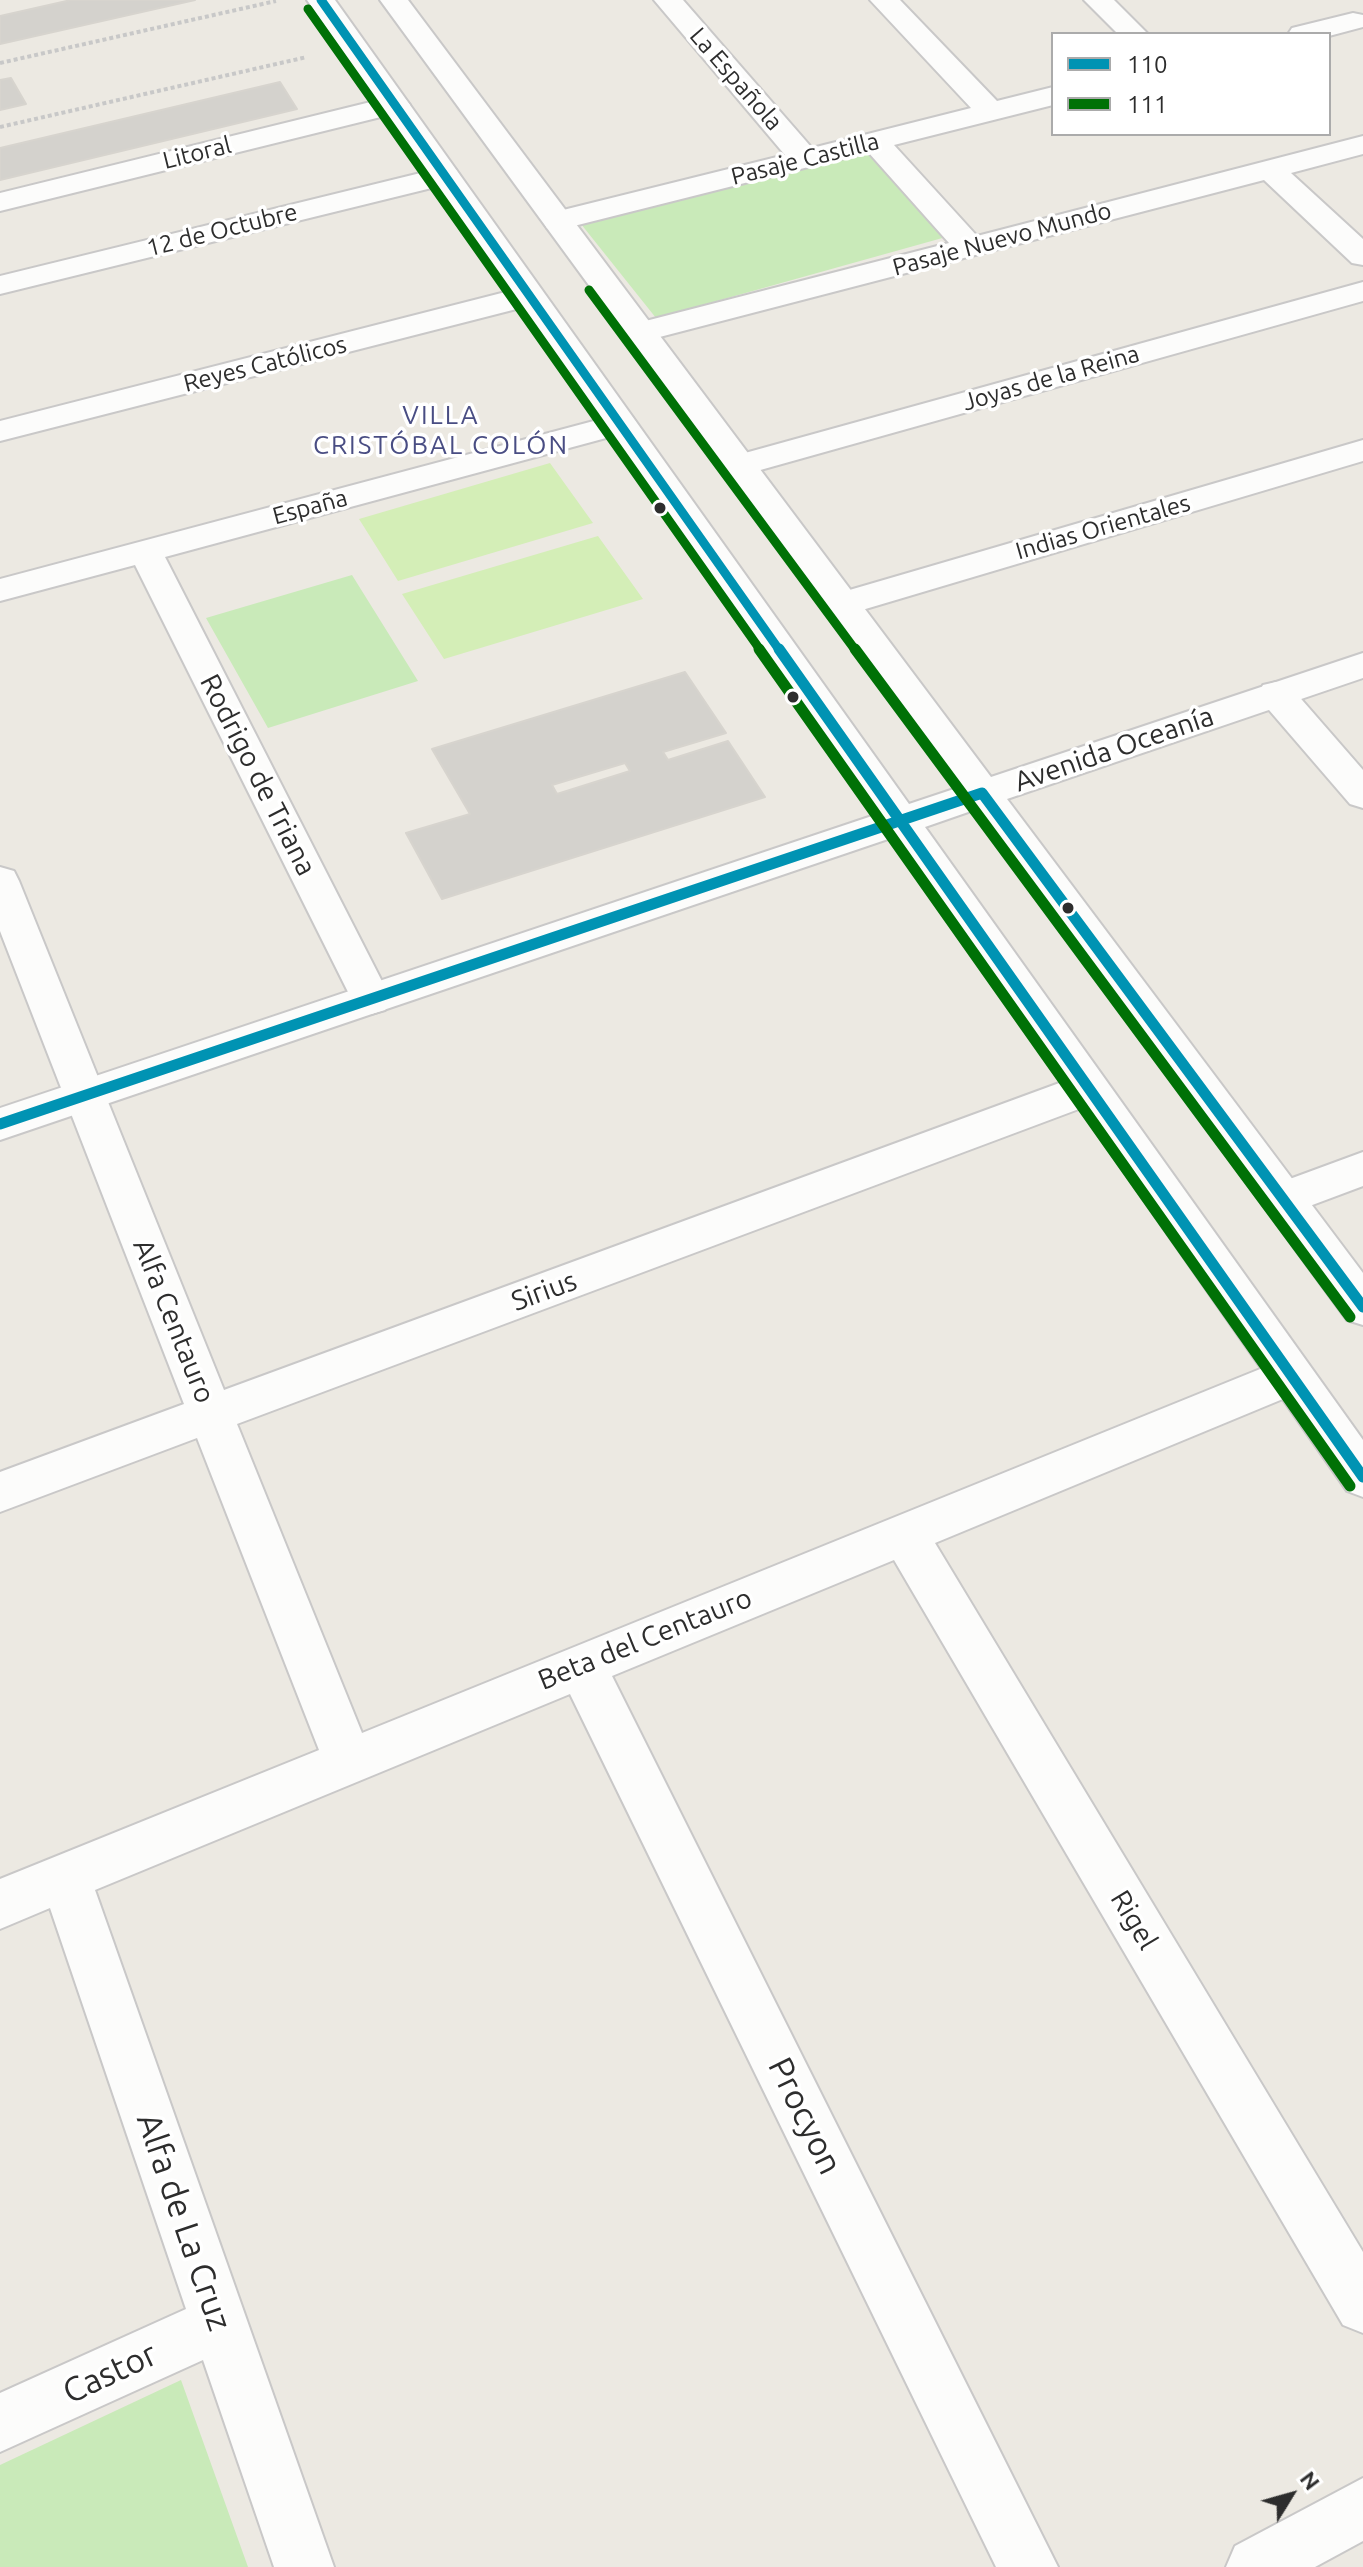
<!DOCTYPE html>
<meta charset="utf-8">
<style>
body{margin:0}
#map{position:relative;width:1363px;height:2567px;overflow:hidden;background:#ece9e2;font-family:Ubuntu,sans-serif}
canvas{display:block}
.legend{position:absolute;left:1051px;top:32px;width:280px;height:104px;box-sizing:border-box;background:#fff;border:2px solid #ababab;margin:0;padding:10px 14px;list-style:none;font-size:24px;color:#2d2d2d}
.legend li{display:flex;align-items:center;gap:16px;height:40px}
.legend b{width:40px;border:2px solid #ababab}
.north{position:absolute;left:1251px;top:2455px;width:80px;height:80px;-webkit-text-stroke:6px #fff;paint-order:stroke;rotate:53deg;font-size:22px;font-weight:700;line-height:32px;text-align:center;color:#2d2d2d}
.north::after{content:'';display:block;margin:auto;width:28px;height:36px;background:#2d2d2d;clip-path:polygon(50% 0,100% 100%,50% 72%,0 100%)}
</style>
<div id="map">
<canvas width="1363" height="2567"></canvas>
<ul class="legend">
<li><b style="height:10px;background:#0093b3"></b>110</li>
<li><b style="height:10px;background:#007106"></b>111</li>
</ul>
<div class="north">N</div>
</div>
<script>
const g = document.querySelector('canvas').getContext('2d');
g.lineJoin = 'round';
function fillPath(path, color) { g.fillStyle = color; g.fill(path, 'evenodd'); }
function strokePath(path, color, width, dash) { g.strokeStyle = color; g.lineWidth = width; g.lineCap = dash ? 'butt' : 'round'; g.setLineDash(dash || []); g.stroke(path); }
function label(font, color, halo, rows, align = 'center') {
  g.font = font + ' Ubuntu,sans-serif'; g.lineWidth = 7; g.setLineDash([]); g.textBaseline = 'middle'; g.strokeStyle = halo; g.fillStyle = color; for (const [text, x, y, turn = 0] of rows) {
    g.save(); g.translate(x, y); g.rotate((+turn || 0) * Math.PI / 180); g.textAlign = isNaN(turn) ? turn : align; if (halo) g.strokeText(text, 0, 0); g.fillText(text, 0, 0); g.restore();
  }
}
const green = new Path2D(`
 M863,149l83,88 -290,81 -75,-94z
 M352,575l66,106 -150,47 -62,-110z
 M181,2380l67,187h-248v-102z`);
const pitch = new Path2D(`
 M550,463l43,60 -195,58 -39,-62z
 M598,536l45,63 -199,60 -42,-65z`);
const building = new Path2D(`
 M71,0h124l-195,44v-28z
 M11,78l15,26 -26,6v-30z
 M280,82l17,27 -297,71v-32z
 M685,672l41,61 -63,19 5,8 60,-19 37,56 -323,102 -36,-66 64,-19 -38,-65zM625,763l5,8 -73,23 -5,-9z`);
const path = new Path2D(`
 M0,63l276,-62
 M0,127l307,-70`);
const minor = new Path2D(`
 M654,0h29l129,148 159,-40 -101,-108h30l97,101 56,-14v18l-159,40 83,91 386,-100v18l-72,19 72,66v26l-11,-2 -88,-83 -612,159 -11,3 -11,-3 -5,-7 5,-7 319,-82 -81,-91 -310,78 -11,-2 -4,-7 4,-7 238,-59z
 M1084,0h30l34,34h-30z
 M1353,13l10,2v12l-34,9 -41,-2 4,-6z
 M395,96l10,3 5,6 -5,6 -405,100v-18z
 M445,167l11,3 4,6 -4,6 -456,112v-18z
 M1363,282v19l-624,175 -12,-4 -5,-7 5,-7z
 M529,286l11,3 5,7 -5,7 -540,138v-20z
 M620,414l12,3 5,7 -5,7 -467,126 226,442 -6,11 -14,4 -14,-4 -222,-445 -135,36v-22z
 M1363,440v21l-521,155 -13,-4 -5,-8 5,-8z
 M1276,682l13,3 74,85v38l-13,-4 -87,-101 -5,-9 5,-9z
 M0,867l14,4 5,10 205,509 849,-312 15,-5 15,5 6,11 -6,11 -866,324 125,309 913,-370 16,-6 16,6 7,13 -7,13 -372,154 428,709v81l-20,-8 -449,-765 -282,116 446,891h-62l-426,-873 -475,196 239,677h-60l-71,-207 -203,92v-59l186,-84 -136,-401 -50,21v-50l319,-129 -122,-312 -197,74v-40l184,-68 -184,-473z
 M1363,1152v34l-80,30 -15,-5 -6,-12 6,-12z
 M1363,2478v63l-48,26h-89l9,-21z`);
const tertiary = new Path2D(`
 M307,0h28l574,804 48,-16 -577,-788h28l583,777 372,-124v25l-356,121 356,474v52l-16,-5 -373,-510 -49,17 438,613v57l-16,-6 -456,-653 -891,302v-32l875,-293z`);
const bus1Far1 = new Path2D(`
 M321,0l459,651`);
const bus1 = new Path2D(`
 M779,649l584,828
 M0,1124l982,-331 381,514`);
const bus2Far1 = new Path2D(`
 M308,9l453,642
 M589,290l267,361`);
const bus2 = new Path2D(`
 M759,649l591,837
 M855,649l495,668`);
const markers = [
 [660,508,7,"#2d2d2d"],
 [793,697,7,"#2d2d2d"],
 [1068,908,7,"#2d2d2d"]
];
const farStreetnames = [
 ["La Española",736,79,49],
 ["Litoral",197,153,-14],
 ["Pasaje Castilla",805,159,-14],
 ["12 de Octubre",222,230,-14],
 ["Pasaje Nuevo Mundo",1002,239,-15],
 ["Reyes Católicos",265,364,-14],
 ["Joyas de la Reina",1051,378,-16],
 ["España",310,507,-15],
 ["Indias Orientales",1103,527,-16]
];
const farNeighbourhoodnames = [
 ["VILLA",441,415],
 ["CRISTÓBAL COLÓN",441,445]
];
const streetNames = [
 ["Avenida Oceanía",1114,749,-19],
 ["Rodrigo de Triana",258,775,63],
 ["Sirius",544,1291,-20],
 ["Alfa Centauro",174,1321,68],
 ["Beta del Centauro",645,1639,-22],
 ["Rigel",1134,1920,59]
];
const nearStreetnames = [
 ["Procyon",805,2116,64],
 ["Alfa de La Cruz",184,2222,71],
 ["Castor",110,2373,-25]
];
fillPath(green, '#c9eab9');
fillPath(pitch, '#d4eeb7');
fillPath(building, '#d4d2cd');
strokePath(building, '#d7d4ce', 2);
strokePath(minor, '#c9c8c8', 4);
strokePath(tertiary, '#c9c8c8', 4);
strokePath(path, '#c8c8c8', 4, [4, 3]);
fillPath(minor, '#fcfcfb');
fillPath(tertiary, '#fcfcfb');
strokePath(bus1Far1, '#0093b3', 9);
strokePath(bus1, '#0093b3', 11);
strokePath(bus2Far1, '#007106', 9);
strokePath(bus2, '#007106', 11);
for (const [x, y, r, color] of markers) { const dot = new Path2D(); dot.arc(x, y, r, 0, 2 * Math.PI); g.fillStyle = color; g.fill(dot); strokePath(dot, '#fff', 3); }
label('24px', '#2d2d2d', '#fff', farStreetnames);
g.letterSpacing = '2px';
label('26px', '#494d83', '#fff', farNeighbourhoodnames);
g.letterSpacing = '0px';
label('28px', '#2d2d2d', '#fff', streetNames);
label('34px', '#2d2d2d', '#fff', nearStreetnames);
</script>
